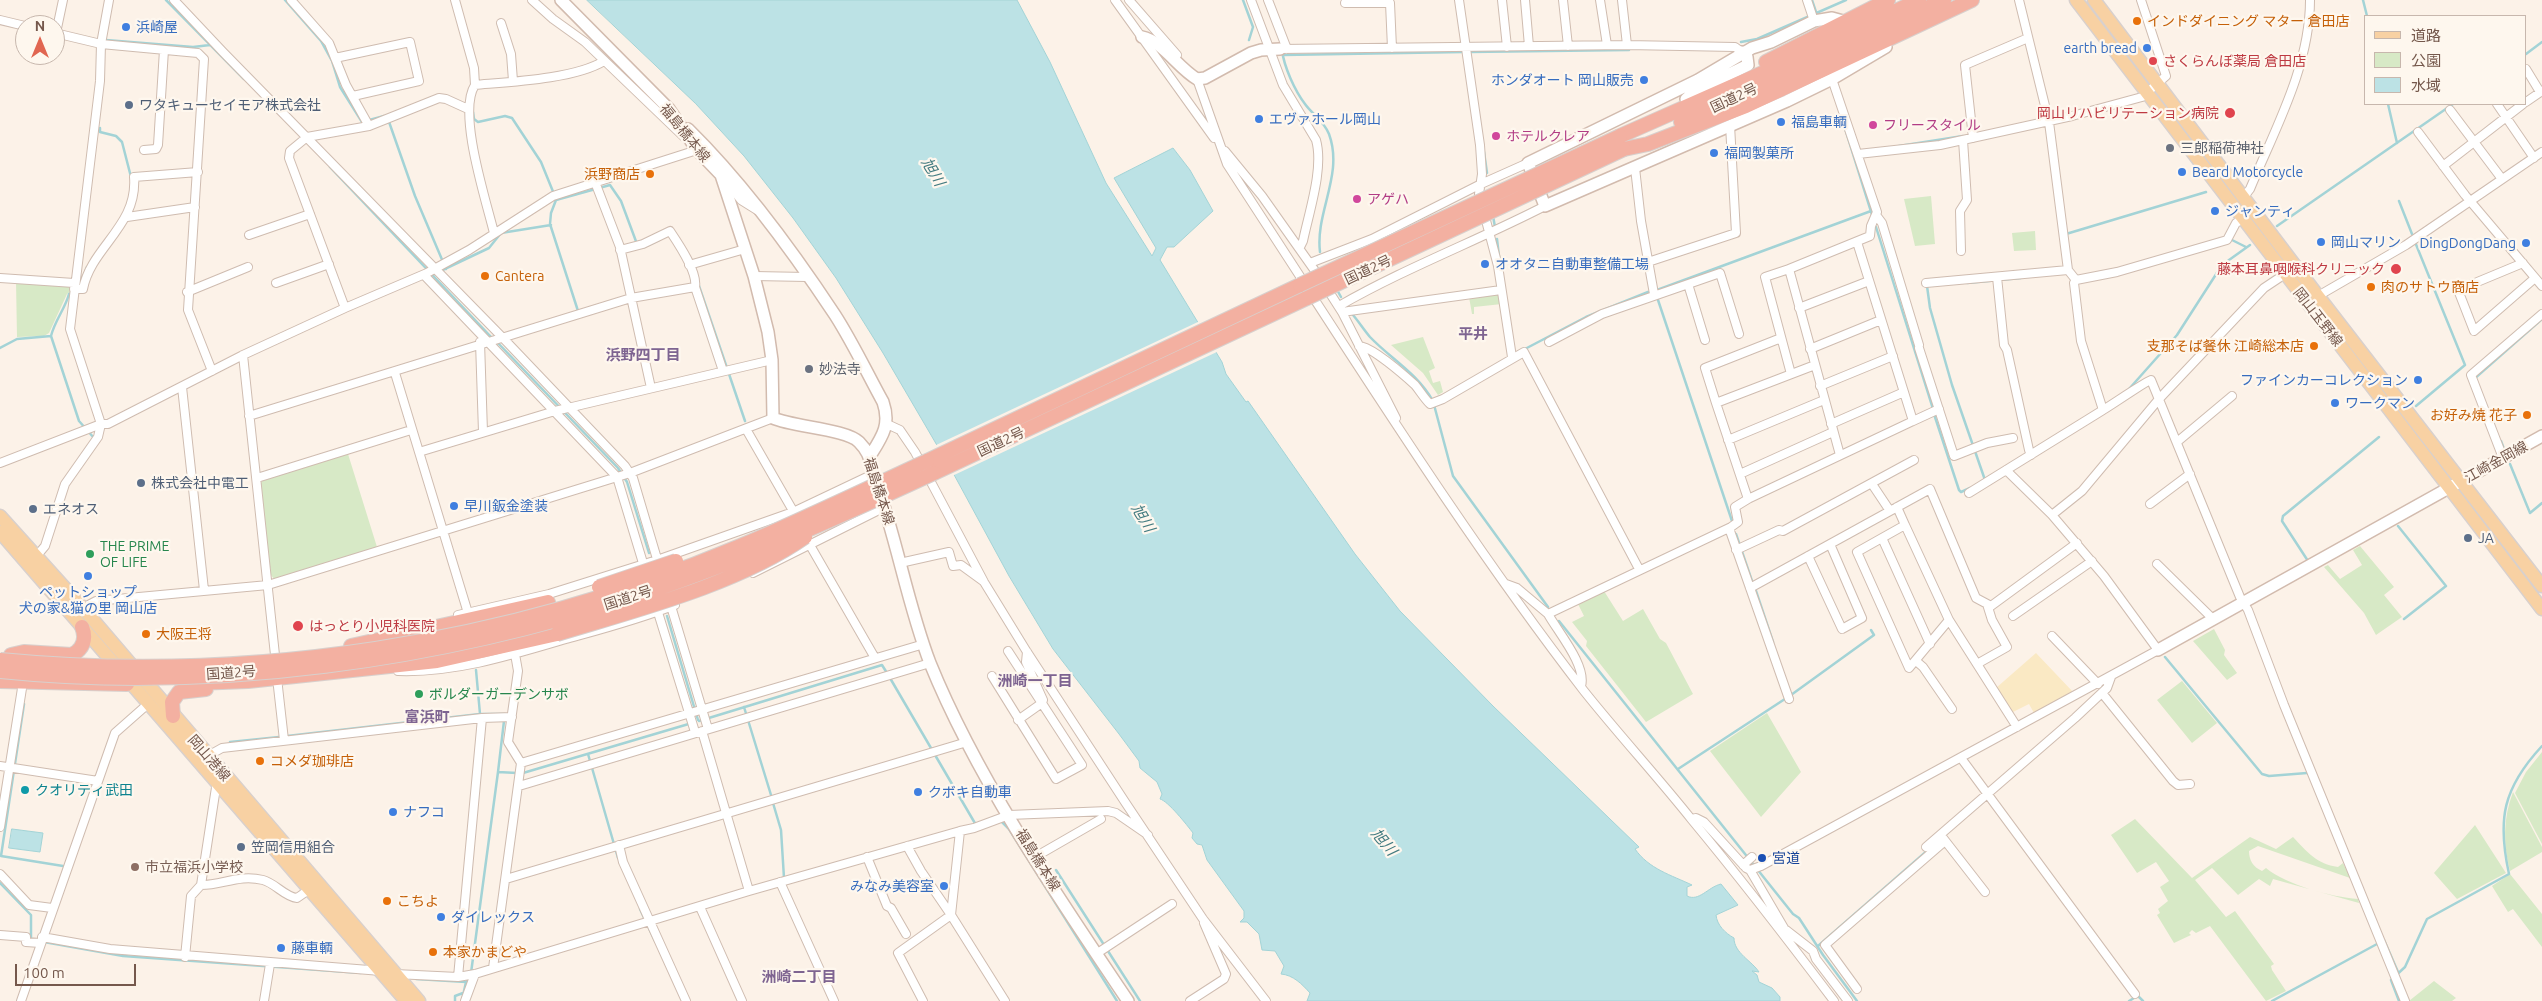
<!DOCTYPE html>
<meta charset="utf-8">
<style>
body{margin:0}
#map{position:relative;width:2542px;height:1001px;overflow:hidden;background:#fcf2e8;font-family:Ubuntu,"Noto Sans JP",sans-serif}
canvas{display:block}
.legend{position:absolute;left:2364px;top:15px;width:162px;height:90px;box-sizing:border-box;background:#fef7ee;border:1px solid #c7b7ad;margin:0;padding:6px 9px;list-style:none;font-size:15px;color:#75584c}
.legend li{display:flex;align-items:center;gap:10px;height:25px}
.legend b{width:25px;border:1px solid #c7b7ad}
.north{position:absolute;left:15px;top:15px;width:50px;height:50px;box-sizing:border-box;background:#fef7ee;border:1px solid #c7b7ad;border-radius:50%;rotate:0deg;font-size:14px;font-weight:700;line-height:20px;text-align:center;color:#75584c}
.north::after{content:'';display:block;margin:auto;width:18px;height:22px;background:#e16651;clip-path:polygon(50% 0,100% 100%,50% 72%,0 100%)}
.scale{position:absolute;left:15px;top:964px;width:121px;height:22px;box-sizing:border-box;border:2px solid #75584c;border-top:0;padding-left:6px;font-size:15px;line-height:18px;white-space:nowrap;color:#75584c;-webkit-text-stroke:4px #fef7ee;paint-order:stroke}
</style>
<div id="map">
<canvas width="2542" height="1001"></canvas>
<ul class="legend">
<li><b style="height:6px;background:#f8d1a3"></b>道路</li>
<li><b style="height:14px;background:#d7e9c6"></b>公園</li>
<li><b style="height:14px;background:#bce2e5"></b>水域</li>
</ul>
<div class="north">N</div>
<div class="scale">100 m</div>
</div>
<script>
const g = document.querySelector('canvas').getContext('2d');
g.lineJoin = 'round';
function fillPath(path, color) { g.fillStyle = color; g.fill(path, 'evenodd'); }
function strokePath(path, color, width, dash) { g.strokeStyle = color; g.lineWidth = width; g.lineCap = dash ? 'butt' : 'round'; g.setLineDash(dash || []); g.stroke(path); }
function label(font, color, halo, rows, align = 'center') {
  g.font = font + ' Ubuntu,"Noto Sans JP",sans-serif'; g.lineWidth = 4.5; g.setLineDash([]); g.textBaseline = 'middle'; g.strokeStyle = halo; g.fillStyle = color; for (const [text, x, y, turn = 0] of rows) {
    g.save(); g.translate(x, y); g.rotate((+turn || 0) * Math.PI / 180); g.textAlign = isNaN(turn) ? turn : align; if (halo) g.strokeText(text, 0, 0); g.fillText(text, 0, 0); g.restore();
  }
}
const green = new Path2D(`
 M1931,196l4,48 -20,2 -11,-47z
 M2035,231l1,19 -22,1 -2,-18z
 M16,281l55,6v4l-4,3 -18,39 -5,3 -27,1z
 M1497,293l5,3v8l-28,3v7h-2l-3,-17z
 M1423,337l12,31 -6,3 4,12 7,-2 3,11 -5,3 -15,-22 -32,-28z
 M348,454l29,93 -103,32 -3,-4 -11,-91 4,-5z
 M2360,546l34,41 -10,8 18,22 -26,18 -12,-22 -40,-46 4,-2 12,14 22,-14 -9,-15z
 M1604,591l19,30 20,-12 17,30 6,4 27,51 -47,28 -60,-76 1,-5 -15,-19 12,-6 -6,-12z
 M2214,629l11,21 -1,5 13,18 -10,7 -34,-39z
 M2182,681l35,42 -25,20 -35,-43z
 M1767,713l34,59 -40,45 -51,-66z
 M2542,752v92l-27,-51 11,-21z
 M2513,792l29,55v5l-32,19c-7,-28 -7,-52 3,-79z
 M2135,819l57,59 58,-41 26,12 17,-12c14,15 24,27 45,30l5,-4 7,15 -92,-32 -9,5c0,9 4,16 13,20l4,-3c21,17 65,29 92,31l1,4 -86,-24 -3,7 -11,-7 -21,16 -26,-27 -17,12 31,37 9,-6 39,53 -3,2 1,4 14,21 -20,10 -56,-75 -14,7 -4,-3 -3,3 2,2 -17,8 -17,-28 3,-2 -2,-4 10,-8 -8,-14 9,-6 -13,-19 -19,11 -26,-38z
 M2475,825l31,48 -49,26 -23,-26z
 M2510,874l32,40v33l-29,-38 -5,3 -16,-26z
 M2434,981l22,17 -4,3h-43z`);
const sand = new Path2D(`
 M2036,653l38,40 -40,20 -5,-9 -18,9 -15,-25z`);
const water = new Path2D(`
 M587,0h430l33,62 56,121 46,73 4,-8 -42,-70 59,-30 17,22 23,41 -39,36h-7l-7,13 62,102 4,12 20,28 2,-1 107,153 45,57 93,95 146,141 -4,2c14,20 36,26 57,36l-5,2v9c12,6 21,-9 34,-12l17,21 -22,10c1,10 9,18 18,23 0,15 18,23 25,34l-7,-1 5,4 2,7 13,6 8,9v4h-473l3,-8c-8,-9 -17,-18 -29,-19l3,-8 -9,-15 -13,-1 -3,-16 -12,-12h-7l4,-4v-7l-37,-51 -5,-15 -5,-1 -5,-6 1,-5c-6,-8 -25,-32 -33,-34l2,-5 -5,-12 -17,-14 -1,-7 -20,-27 -66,-85 -44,-73 -57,-105 -69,-118 -47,-75 -43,-60 -49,-62 -48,-52z
 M12,829l31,4 -3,19 -31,-4z`);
const pier = new Path2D(`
 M1200,321l19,30 -267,125 -18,-30z`);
const stream = new Path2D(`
 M166,0l78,79
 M285,0l36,41 11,20 8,26 22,35 22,-6
 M1243,0l10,27 -4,13
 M1812,0l4,12
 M2363,0l4,16
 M106,40l87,7 17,-2
 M1741,42l16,-3 89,-39
 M1282,50c2,17 13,41 23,54 7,10 19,17 24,30 15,41 -14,78 -9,118
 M1469,52l160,-2
 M2526,54l16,-12
 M1283,55l181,-3
 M2388,104l9,39
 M473,112l1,7 4,3 27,-6 7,2 29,44 13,32
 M388,119l27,77 31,73
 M1843,122l29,93
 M100,128v4l16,4 6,6 9,35
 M1899,146l64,-10
 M1484,152l3,21
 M330,167l163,172
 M2399,201l13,33
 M1493,216l2,11
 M2277,226l176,-122
 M1876,227l57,182
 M2066,234l140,-42
 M1497,239l2,18
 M2232,240l14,7
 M2415,242l50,123 -49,41
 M644,247l15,-7
 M432,275l57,-27 12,-15 50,-8
 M698,283l47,138
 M1967,283l54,-5
 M1927,286l3,22 22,77 33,95
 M79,287l8,-20
 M1336,288l5,9
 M1657,290l214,-79
 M72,293l-3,1c-4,15 -14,26 -18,42l28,85 15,17
 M1658,300l74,221
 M578,311l-28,-87 1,-11 5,-13 54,-15 11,16 16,43
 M1353,315c6,7 11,15 17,22 21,22 47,36 63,64l20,75 95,131
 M497,342l121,126 9,14 22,71
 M0,348l17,-9 34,-3
 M1523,350l63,-33 62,-25
 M2474,379l68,-60
 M2129,389l48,-54 45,-70 28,-20
 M1934,414l25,76 2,2 9,-4
 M2501,441l3,8
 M2510,464l20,49 12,-10
 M2398,526l48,60 -42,33
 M1736,534l16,47
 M2308,561l-26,-40 1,-5 96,-79
 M1756,591l17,51
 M667,616l31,104
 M1559,621l234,293 6,4 24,37 34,46
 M2165,657l97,117 7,2 38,-3
 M476,670l4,44h25
 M890,678l86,147
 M24,704l-23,152 62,10
 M744,707l27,88
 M699,721l183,-56 5,8
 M287,736l193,-22
 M230,742l49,-5
 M588,754l30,104
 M1678,769l113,-74 83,-60 -3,-5
 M498,772l6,-51
 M523,773l169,-50
 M773,803l8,27 3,48
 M1000,820l9,9 108,172
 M1056,870l84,131
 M0,883l31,32v24
 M640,909l15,32
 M2384,940l14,32
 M44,942l79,14 238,17
 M1818,946l110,-96
 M471,973l27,-201 19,1
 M416,979l50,3 4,-4
 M2138,996l5,5
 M462,1000l4,-18
 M455,1001v-5l8,-3
 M2129,1001l5,-3
 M2272,1001l105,-57
 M2399,1001l-8,-21 14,-13 22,-48 82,-45c-12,-55 -6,-86 33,-128`);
const street = new Path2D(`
 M174,0l49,52 280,286 122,128 8,12 27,91
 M291,0l38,43 17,42 23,41
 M455,0l19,68 1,17
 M532,0l21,19 32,23 99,95
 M1115,0l99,138
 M1129,0l48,55
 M1251,0l32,85 33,55c8,28 -7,72 -13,101l-3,6
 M1268,0l19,49
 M1459,0l21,145 2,29 -3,20 19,72 14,91
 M1502,0l5,47
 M1525,0l4,46
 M1563,0l5,46
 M1600,0l7,45
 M1622,0l5,45
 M1807,0l7,21
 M2019,0l30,122 19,148 8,10
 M1345,3h45l2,45
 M0,20l25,6
 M501,23l10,31 2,27
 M55,33l46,11 97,9 6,6 -16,251 24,61
 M56,33l7,-33
 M1280,49l347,-4 108,2 7,5
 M335,58l75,-16 9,39 -66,15
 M2526,69l14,23
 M1197,79l30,85 78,120
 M1832,79l45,133 -6,14 -1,10 -81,33 51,186
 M2526,102l16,-11
 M2497,104l37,54
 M2450,110l52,69
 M2418,132l47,63 77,91
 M1973,138l-8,-73 63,-27
 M144,150l12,-1 2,-4 6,-95
 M1225,151l37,45 58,82
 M1858,154l82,-9 132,-29 70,-19 24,-21 -25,-76
 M2443,166l80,-62
 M1635,168l6,53 13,73
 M725,180l16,20 16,10
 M595,182l25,65 31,141
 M2243,198l7,-9c25,-60 60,-123 60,-189
 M1876,215l6,8 37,122
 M127,217l68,-10
 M494,233c-8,-33 -37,-121 -19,-148 34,-3 100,-6 129,-24
 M249,235l61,-21
 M620,250l23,-6 27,-13c8,12 28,41 25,56
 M1961,251l-1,-40 7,-11 -4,-60
 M1648,262l88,-29 -6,-108
 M1310,263l62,-24 109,-55 47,-21
 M2523,263l-65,27 16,41 61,-53
 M689,265l56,-16
 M1789,269l-24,8 26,97
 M424,275l193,202 29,96
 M754,276l53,1
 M1997,277l7,68 3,5 22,100 2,5
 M0,278l74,5
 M2076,280l-2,3 7,58 22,69c7,-4 45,-30 48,-30l89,217 8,13 36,95 121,296
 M2076,280l41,-8 110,-32 9,-17 7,-4
 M276,283l53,-19
 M1926,283l142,-13
 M1688,284l17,56
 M1326,287l16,25 54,106
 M74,289h9c8,-42 55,-63 51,-112l64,-5
 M187,292l61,-25
 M1311,294c87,134 175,270 273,397 35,44 73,85 108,129 49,59 96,120 142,181
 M2318,296l88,-51 136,-93
 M1339,306c66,-38 138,-65 206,-100
 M345,308l-56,-150 1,-7 17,-14 62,-11 70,-28 7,1 22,10
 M1799,308l70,-27
 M1342,312l159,-22
 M480,342l3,90
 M1549,342l53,-28 118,-41 19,61
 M1359,346c12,0 46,30 56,39 5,6 9,13 15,19l13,-5 81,-47 115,217
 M1919,348l35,108 33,-13 26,-5
 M1810,349l71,-29
 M243,355l32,300
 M395,373l73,240
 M1820,386l73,-30
 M182,387l22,203
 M1716,403l-11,-35 76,-30
 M249,416l382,-118 64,-11 28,84
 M1913,421l26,-12
 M887,424l13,6 15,22 69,130 43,70 98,150 78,117 63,82
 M1831,424l73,-32
 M746,429l50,87
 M1728,440l96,-40
 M2177,442l55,-46
 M419,452l136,-41 217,-51
 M2503,458l-32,-83 71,-61
 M0,463l101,-39h7l135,-69 102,-47 82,-35 42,-23 84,-54 144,-46
 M2006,470l46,45
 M1740,474l93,-42
 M257,478l154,-48
 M1872,484l18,27
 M1969,493l134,-83
 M1748,499l-32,-96 99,-38
 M2150,504l40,-30
 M1897,507l8,18
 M1905,525l44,95 -40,48 -52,-116z
 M1729,528l60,171
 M1882,538l48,106
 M807,540l68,118
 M1736,550l43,-20 4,1 131,-71
 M1808,556l34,73 20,-11 -32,-74
 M35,558l10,-12 20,-62 33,-47 3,-13 -31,-95 30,-248 1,-37 8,-44
 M900,563l49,-11 4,14 8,-1 22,16
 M2157,564l56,55
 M753,573l132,-66
 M664,583l44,146
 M1506,584l11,4 31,26 183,-87 7,-5 -3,-15 13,-8 165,-78 -56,-179
 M1750,588l180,-99 46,109 15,8 86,-63
 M656,606l39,126
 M79,610l17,-9 172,-16 362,-112 143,-55
 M1548,614c10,18 39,52 33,72
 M458,615l91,-21 108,-34 136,-48 80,-38
 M2013,616l79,-55
 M1949,620l68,107
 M2052,636l46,48
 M1916,661l7,6 29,42
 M1977,664l30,-17 -15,-27 -5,-16
 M398,671c57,2 114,-16 168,-32 36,-10 74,-20 109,-34
 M992,676l64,103 26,-14 -74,-114
 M277,678l7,62
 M2102,693l71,88 5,4 12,-1
 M1018,720l24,-17 1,-3 -17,-38 1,-10
 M702,731l47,160
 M206,757l16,-9 260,-30 30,-1
 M1961,758l174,236
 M521,763l403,-119
 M0,766l98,15
 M519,786l411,-123
 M1692,819l4,-1 8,4 42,46 4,2 11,-4 397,-216 -54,-74 -52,-61 30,-24 77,-92 105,-111 24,-16
 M0,827l23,-145
 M1943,838l42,54
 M619,845l4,17 63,139
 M907,846l14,25 30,44 54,86
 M1926,847l149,-129 32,-30 4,-11
 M867,857l20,49 4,2 15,26
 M1035,857l66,-38
 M1743,865l9,-8
 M1750,870l34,58
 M0,874l29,31 23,3
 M506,879l461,-137
 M780,882l54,119
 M201,885c22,0 38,-11 62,-5 12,3 22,17 34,18l13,-9
 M700,907l42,94
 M1786,930l27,21 3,8 32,42
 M0,935l26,2v5l14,1
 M42,937l68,12 271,22
 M1096,954l76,-50
 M185,957l6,-61 10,-11 16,-104
 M493,968l28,-205 -13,-21 10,-71 -3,-17
 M395,974l63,3 17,-3 274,-83 211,-60 14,-3 35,-13 99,-4 8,2 32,22
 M458,977l24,-259
 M1857,989l-32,-44 120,-104
 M21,1001l94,-268 34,-30
 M264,1001l6,-37
 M465,1001l10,-27
 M923,1001l-25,-48 53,-38 9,-84
 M1190,1001l34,-22 2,-5 -22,-51`);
const secondary = new Path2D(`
 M561,0l108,109 28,41 24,25 33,101 14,56 4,28 1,58c20,9 73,11 86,24 13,13 10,21 16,37 22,60 32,124 55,184 47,116 128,234 198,338
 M1843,21l-11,-3 -18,3 -43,21 -19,6 -54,32 -170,83 17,43 242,-105 45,-22 54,-32
 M1142,37c20,4 36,31 55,42l8,-1 46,-25 10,-3 19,-1
 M1686,99l9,-8 53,-26 -1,-8 -5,-5
 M688,129c56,55 104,121 147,186 18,28 32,58 48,87 8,23 -1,35 -13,54
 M2158,650l384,-214`);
const primary = new Path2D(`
 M2076,0l466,609
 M2094,0l224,296 224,290
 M0,516l82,91 337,394
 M0,532l406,469`);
const highway = new Path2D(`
 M1766,62l122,-62
 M1681,122l263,-122
 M1620,136l190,-84 109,-52
 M1624,149l24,-5 98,-38 226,-106
 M927,461l373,-176
 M934,473l373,-175
 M351,646l197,-44
 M11,655l13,-3 48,3c11,-6 15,-16 10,-28
 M0,681l127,3
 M196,683l52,-2 189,-20 120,-27
 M173,716l-1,-14 7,-10 27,-3`);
const highwayBridge = new Path2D(`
 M1300,285l320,-149
 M1307,298l317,-149
 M599,587l77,-26
 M557,634c79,-24 181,-50 248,-97
 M0,660c249,24 507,-16 738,-113 64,-27 126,-57 189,-86
 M0,671c212,22 441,-10 642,-77 100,-33 197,-77 292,-121`);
const markers = [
 [2137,21,5,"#e8710a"],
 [126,27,5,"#3f7fe0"],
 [2147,48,5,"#3f7fe0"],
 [2153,61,5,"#e0444e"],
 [1644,80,5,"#3f7fe0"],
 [129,105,5,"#5c6f8a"],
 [2230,113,6,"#e0444e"],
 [1259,119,5,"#3f7fe0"],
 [1781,122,5,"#3f7fe0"],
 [1873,125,5,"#d1479c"],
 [1496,136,5,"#d1479c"],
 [2170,148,5,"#6b7280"],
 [1714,153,5,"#3f7fe0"],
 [2182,172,5,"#3f7fe0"],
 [650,174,5,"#e8710a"],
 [1357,199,5,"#d1479c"],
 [2215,211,5,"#3f7fe0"],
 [2321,242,5,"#3f7fe0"],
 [2526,243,5,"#3f7fe0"],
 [1485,264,5,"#3f7fe0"],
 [2396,269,6,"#e0444e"],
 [485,276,5,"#e8710a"],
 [2371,287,5,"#e8710a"],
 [2314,346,5,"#e8710a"],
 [809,369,5,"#6b7280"],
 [2418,380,5,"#3f7fe0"],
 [2335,403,5,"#3f7fe0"],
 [2527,415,5,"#e8710a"],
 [141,483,5,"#5c6f8a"],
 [454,506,5,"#3f7fe0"],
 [33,509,5,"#5c6f8a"],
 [2468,538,5,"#5c6f8a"],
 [90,554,5,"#2e9e5b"],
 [88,576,5,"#3f7fe0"],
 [298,626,6,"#e0444e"],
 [146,634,5,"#e8710a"],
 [419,694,5,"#2e9e5b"],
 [260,761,5,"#e8710a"],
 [25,790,5,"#0f9aa8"],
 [918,792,5,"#3f7fe0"],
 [393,812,5,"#3f7fe0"],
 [241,847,5,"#5c6f8a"],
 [1762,858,5,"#1a4fb4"],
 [135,867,5,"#8d6e63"],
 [944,886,5,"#3f7fe0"],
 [387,901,5,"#e8710a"],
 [441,917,5,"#3f7fe0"],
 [281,948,5,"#3f7fe0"],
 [433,952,5,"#e8710a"]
];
const foodNames = [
 ["インドダイニング マター 倉田店",2147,21],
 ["浜野商店",640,174,"right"],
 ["Cantera",495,276],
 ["肉のサトウ商店",2381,287],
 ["支那そば餐休 江崎総本店",2304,346,"right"],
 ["お好み焼 花子",2517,415,"right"],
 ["大阪王将",156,634],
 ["コメダ珈琲店",270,761],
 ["こちよ",397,901],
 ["本家かまどや",443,952]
];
const shopNames = [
 ["浜崎屋",136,27],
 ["earth bread",2137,48,"right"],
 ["ホンダオート 岡山販売",1634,80,"right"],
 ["エヴァホール岡山",1269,119],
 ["福島車輌",1791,122],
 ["福岡製菓所",1724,153],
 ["Beard Motorcycle",2192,172],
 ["ジャンティ",2225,211],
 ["岡山マリン",2331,242],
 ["DingDongDang",2516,243,"right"],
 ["オオタニ自動車整備工場",1495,264],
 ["ファインカーコレクション",2408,380,"right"],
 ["ワークマン",2345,403],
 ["早川鈑金塗装",464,506],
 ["ペットショップ",88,592,"center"],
 ["犬の家&猫の里 岡山店",88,608,"center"],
 ["クボキ自動車",928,792],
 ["ナフコ",403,812],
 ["みなみ美容室",934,886,"right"],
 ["ダイレックス",451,917],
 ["藤車輌",291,948]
];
const healthNames = [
 ["さくらんぼ薬局 倉田店",2163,61],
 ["岡山リハビリテーション病院",2219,113,"right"],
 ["藤本耳鼻咽喉科クリニック",2385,269,"right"],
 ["はっとり小児科医院",309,626]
];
const streetNames = [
 ["国道2号",1734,98,-25],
 ["福島橋本線",685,133,51],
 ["国道2号",1368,270,-25],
 ["岡山玉野線",2318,317,52],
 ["国道2号",1001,442,-25],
 ["江崎金岡線",2496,462,-29],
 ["福島橋本線",879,491,72],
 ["国道2号",628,598,-18],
 ["国道2号",231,673,-4],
 ["岡山港線",209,758,49],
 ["福島橋本線",1038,860,58]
];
const serviceNames = [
 ["ワタキューセイモア株式会社",139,105],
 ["株式会社中電工",151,483],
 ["エネオス",43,509],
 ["JA",2478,538],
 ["笠岡信用組合",251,847]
];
const hotelNames = [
 ["フリースタイル",1883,125],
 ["ホテルクレア",1506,136],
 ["アゲハ",1367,199]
];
const worshipNames = [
 ["三郎稲荷神社",2180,148],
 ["妙法寺",819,369]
];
const leisureNames = [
 ["THE PRIME",100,546],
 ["OF LIFE",100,562],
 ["ボルダーガーデンサボ",429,694]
];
const cultureNames = [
 ["クオリティ武田",35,790]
];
const transitNames = [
 ["宮道",1772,858]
];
const educationNames = [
 ["市立福浜小学校",145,867]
];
const waterNames = [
 ["旭川",933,172,59],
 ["旭川",1143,518,59],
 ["旭川",1384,842,50]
];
const neighbourhoodNames = [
 ["平井",1473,334],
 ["浜野四丁目",643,355],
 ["洲崎一丁目",1035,681],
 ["富浜町",427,717],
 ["洲崎二丁目",799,977]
];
fillPath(green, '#d7e9c6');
fillPath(sand, '#fae9c4');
fillPath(water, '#bce2e5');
strokePath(water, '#a3d3d6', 1);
fillPath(pier, '#fcf2e8');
strokePath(stream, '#a3d3d6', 2.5);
strokePath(street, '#cfbcb0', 10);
strokePath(secondary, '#d2bbae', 14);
strokePath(primary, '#d8d0cd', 15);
strokePath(highway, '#d8d0cd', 16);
strokePath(street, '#fff', 8);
strokePath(secondary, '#fff', 11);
strokePath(primary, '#f8d1a3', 12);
strokePath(highway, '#f3b0a1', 14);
strokePath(highwayBridge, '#d8d0cd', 16, []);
strokePath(highwayBridge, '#f3b0a1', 14);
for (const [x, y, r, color] of markers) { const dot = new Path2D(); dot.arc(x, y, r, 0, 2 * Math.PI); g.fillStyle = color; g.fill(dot); strokePath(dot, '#fef7ee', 2); }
label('14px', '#c56008', '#fef7ee', foodNames, 'left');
label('14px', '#366cbe', '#fef7ee', shopNames, 'left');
label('14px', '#be3a42', '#fef7ee', healthNames, 'left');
label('14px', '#75584c', '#fef7ee', streetNames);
label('14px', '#4e5e75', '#fef7ee', serviceNames, 'left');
label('14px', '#b23c85', '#fef7ee', hotelNames, 'left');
label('14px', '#5b616d', '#fef7ee', worshipNames, 'left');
label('14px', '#27864d', '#fef7ee', leisureNames, 'left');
label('14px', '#0d838f', '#fef7ee', cultureNames, 'left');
label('14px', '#164399', '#fef7ee', transitNames, 'left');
label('14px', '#785e54', '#fef7ee', educationNames, 'left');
label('italic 15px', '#437b80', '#fef7ee', waterNames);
label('bold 15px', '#7e6491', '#fef7ee', neighbourhoodNames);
</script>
